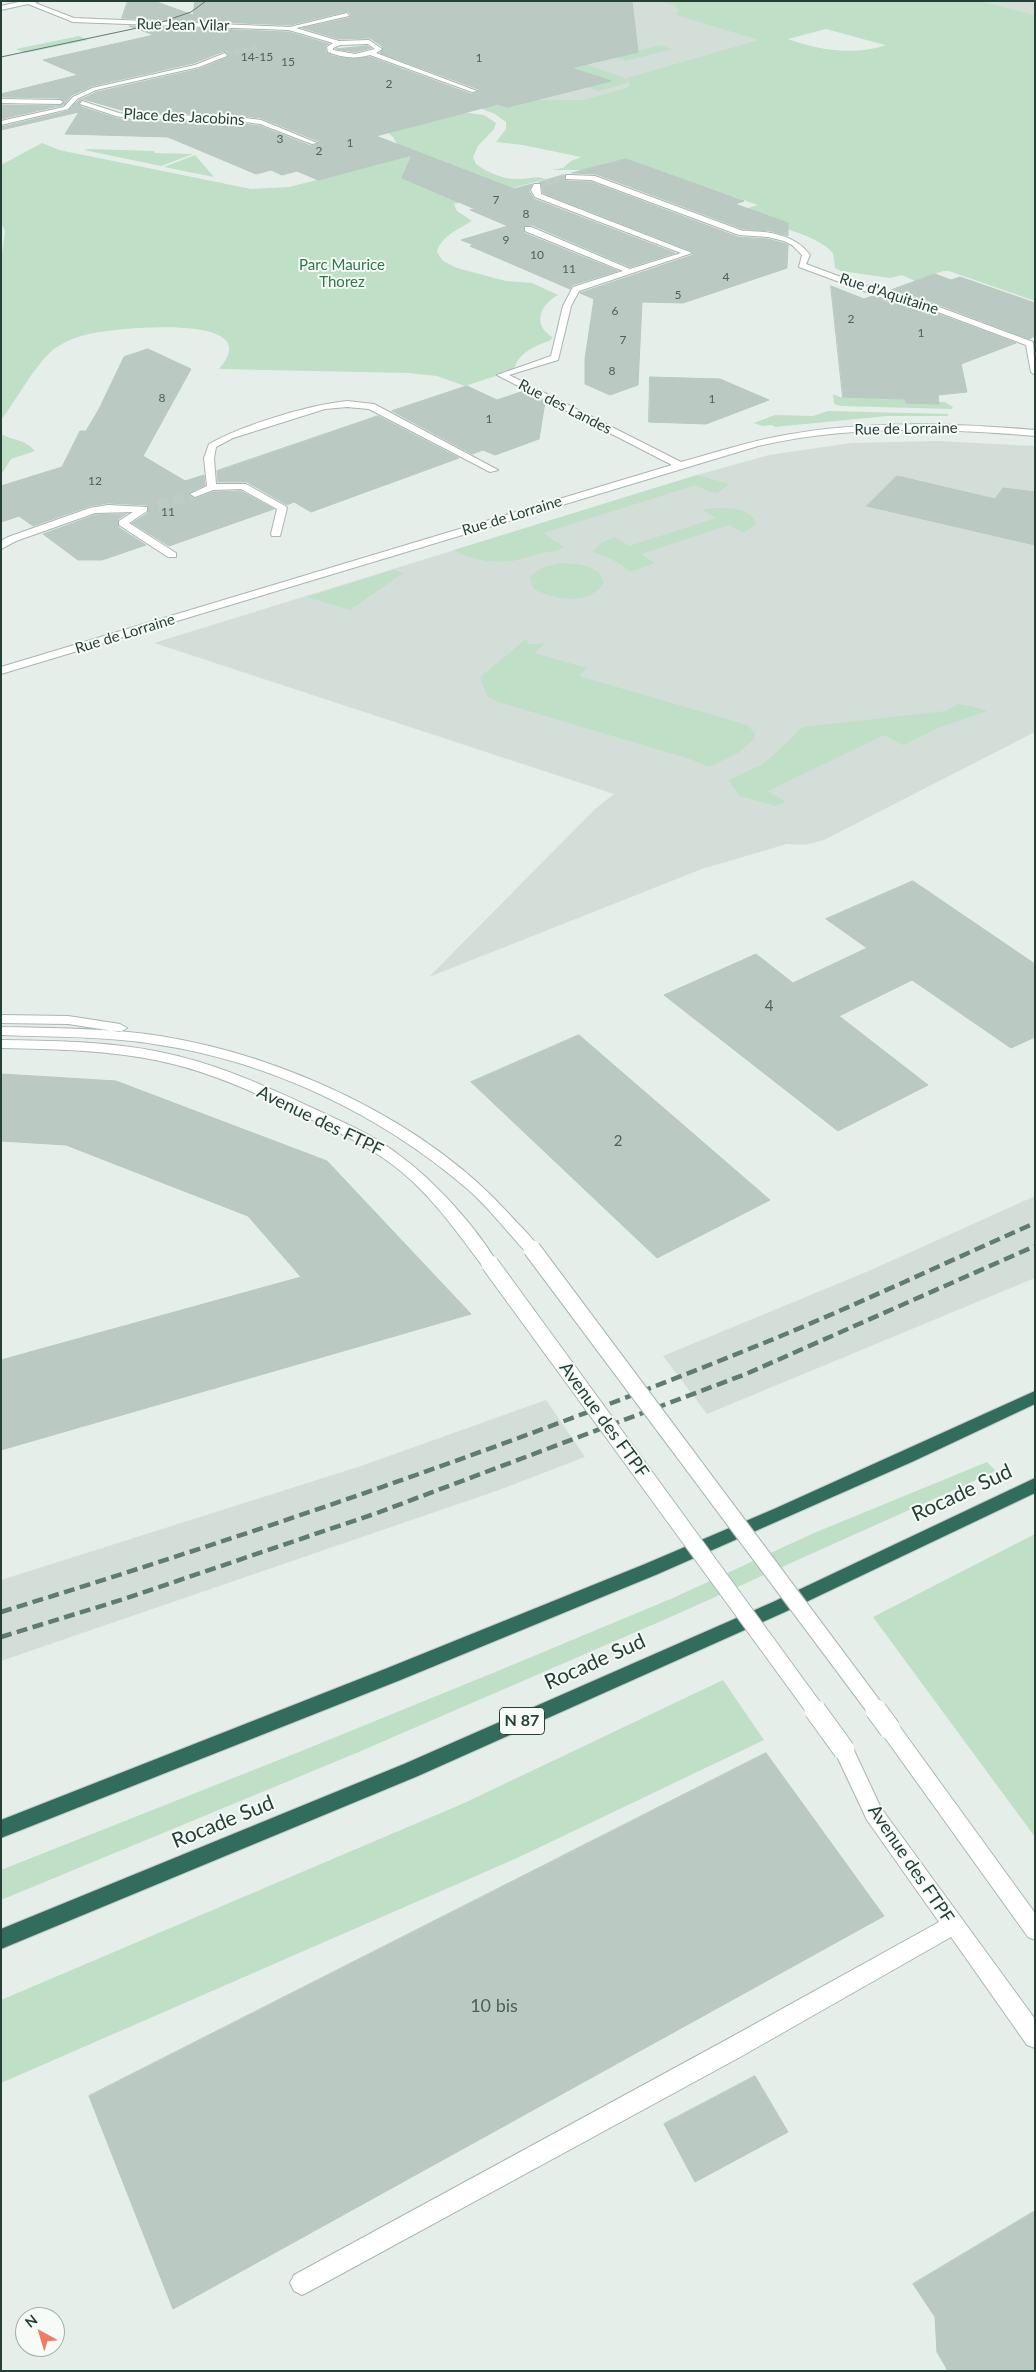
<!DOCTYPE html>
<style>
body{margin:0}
#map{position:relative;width:1036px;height:2372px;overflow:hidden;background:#e6eeea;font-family:Lato,sans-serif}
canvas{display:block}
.frame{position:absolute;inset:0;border:2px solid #254037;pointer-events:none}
.north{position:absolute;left:15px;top:2307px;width:50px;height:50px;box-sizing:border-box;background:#f6fbf8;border:1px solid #a2b0ab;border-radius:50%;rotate:321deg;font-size:14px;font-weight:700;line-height:20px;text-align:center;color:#254037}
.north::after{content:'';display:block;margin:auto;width:18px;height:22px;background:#ef7d63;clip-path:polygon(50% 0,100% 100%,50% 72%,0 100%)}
</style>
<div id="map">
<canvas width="1036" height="2372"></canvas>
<div class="frame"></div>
<div class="north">N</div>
</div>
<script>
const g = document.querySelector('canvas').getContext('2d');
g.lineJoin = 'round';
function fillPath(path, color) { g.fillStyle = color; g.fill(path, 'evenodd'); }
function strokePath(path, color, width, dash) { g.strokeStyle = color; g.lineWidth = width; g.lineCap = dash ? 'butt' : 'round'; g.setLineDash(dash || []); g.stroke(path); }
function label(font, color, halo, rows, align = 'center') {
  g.font = font + ' Lato,sans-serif'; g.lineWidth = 4; g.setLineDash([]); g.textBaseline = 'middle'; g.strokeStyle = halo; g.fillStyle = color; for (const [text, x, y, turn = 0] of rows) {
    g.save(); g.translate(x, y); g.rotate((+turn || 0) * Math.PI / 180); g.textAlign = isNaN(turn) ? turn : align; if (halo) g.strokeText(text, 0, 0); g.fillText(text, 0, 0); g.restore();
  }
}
const built = new Path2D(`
 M461,1h243l95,44 -254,82 -29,-35z
 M980,1h55v14l-5,-1z
 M937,441l98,5v286l-211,108 -19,5 -18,-1 -85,25 -273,108 166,-168 19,-15 -460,-151 543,-168 72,-20 82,-12z
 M1035,1196v82l-328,136 -44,-58 208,-86z
 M546,1400l39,57 -86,33 -498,171v-81l360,-114z`);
const green = new Path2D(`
 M657,1h323l55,14v286l-86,-30h-6l-28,10 -13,-6 -12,3 -49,-7 -6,-3 -2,-15c-18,-21 -77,-32 -104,-39l29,-9 -132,-46 -42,11h-33l12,-2 8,-7 10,-4 -58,-12 -27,-3 10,-13v-7l-11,-8 -28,-11 61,-3h55l44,-12 3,-3 -3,-7 132,-38 -83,-25 3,-5 -4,-5zM826,29l59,16h1c-32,11 -68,5 -98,-6z
 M79,36l9,4 -63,13 -9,-4z
 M660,45l12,4 -46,12 -12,-4z
 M585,64l42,15v4l-29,8 -11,-4 23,-6 -39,-13z
 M462,112l22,3 12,8 -2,6 -16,17 -5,11 3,7c12,9 29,16 44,15 10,0 16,-4 26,0l-92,25 3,7 15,10c-12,7 -32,16 -35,31l6,9 14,7 49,13 26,2 26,12c-18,10 -26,29 -6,42l-1,3c-14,5 -34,13 -37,30l-49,16 -28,-10 -29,-3 -189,-4c50,-56 -97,-41 -119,-37 -15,2 -31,7 -43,15 -19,12 -41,54 -56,73v-159l4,-30 -4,-8v-58l41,-22 17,7 192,39 38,-2 94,-24 7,-3 8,-14 -5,-9 -8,-7z
 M88,149l66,2v2l39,1 -32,12 -77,-16z
 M195,155l19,22 -50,-10z
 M833,394l7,3 65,2 1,4 33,1v-2h6l8,5 -2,2 -110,-3 -7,-2z
 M828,411l120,3v2h-61l-112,11 -3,-2 -10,1 -8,-3 21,-8 38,1z
 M1,434c15,8 22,4 34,17l-24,8 -10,16z
 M697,475l32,9 -12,9 -8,-1 -13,-7 -153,48 21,14c-7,5 -14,4 -22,6 -11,2 -21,7 -31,8 -18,2 -42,-1 -57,-11z
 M713,508c14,0 37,-1 43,15l-12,10 -15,-8 -88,29 14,9 -25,9c-11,-11 -23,-15 -38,-20l11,-10 11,-5 15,9 87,-28 -14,-8z
 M563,563c15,1 36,2 41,19 -12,24 -52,18 -70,7l-4,-11c7,-11 20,-13 33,-15z
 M393,570l10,3 -53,37 -43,-13z
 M525,640l3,1 -1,3h17l-10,9 53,15 -8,8 168,49 8,8 -1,6 -16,14 -29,14 -19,-8 -195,-58 -8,-5 -7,-19z
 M958,704l17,3 12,4 -49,17 -35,17 -19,-10 -116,56 18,11 -10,4 -36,-10 -11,-16 32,-15 14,-11 28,-27 143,-16z
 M987,1462l9,9 -330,148 -312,135 -353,146v-30l298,-118 206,-84 168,-70 141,-65z
 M1035,1534v303l-162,-220z
 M723,1680l41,60 -247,118 -516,225v-83l461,-196z`);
const building = new Path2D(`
 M128,1h26l39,14 2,-14h437l6,51 -67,16 40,13 -103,26 -10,-3 -122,32 138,53 18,-5 -3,7 5,8 141,54 -45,14 -98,-42 -8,1v7l94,38 -46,14 -2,4 -100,-43 4,-1 -13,-5 47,-14 -38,-16 5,-1 -73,-31 10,-23 -94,25 -21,-9 -15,4 -11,-5 -15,4 -88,-37 -103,-3 14,-22 -78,18v-3l67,-16 10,-10 19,-9 102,-23 30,-12 -5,-6 -30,12 -102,23 -20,9 -9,10 -62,14v-14l59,1 5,-3 -5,-5 -59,-1v-3l77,-19 -35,-15 111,-25 -25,-9 160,6 40,12 -4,2 1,6 7,4 16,3 21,-2 101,37 8,-2 -1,-3 -98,-36 3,-6 -13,-9 -31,1 -36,-11 46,-10 2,-3 -3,-4 -58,14 -168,-7zM83,99l49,14 98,1 31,4 57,23 1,3 -8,2 -51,-20 -30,-4 -98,-1 -16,-3 -37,-12 -1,-3z
 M367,46l4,2 -16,4 -19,-3z
 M626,159l118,42 -9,3 53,19v13l-17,-5 -28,-2 -147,-55 -24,-1z
 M564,175l2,6 25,1 147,55 30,2 15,4 5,2 -1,23 -104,35 -41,-1 -4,83 -28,10 -25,-11v-25l9,-60 -14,-6 113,-38 1,-3 -151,-59 -1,-9 -2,-2z
 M935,274l16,6 9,-3 75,26v33l-6,3 -113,-43 -21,-1 -9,-3z
 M831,286l33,13 9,-3 17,7 21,1 105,39 -55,21 6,28 -29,3 1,9 -33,-1 -1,-4 -62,-2z
 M148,349l43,20 -48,87 42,25 19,-6 1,10 -17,8 6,6 19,-7 28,-1 33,18 -105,37 -37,-23 16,-10 -1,-8 -39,-2 -18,3 -57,20 -14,-10 -18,6v-36l61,-19 18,-36h6l13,-22 25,-52z
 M650,377l70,2 49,21 -63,24 -57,-2z
 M467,386l30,14 27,-9 21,11 -6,37 -44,16 -12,-5 -11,4 -80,-43z
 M378,416l81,42 -148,54 -17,-10 -7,3 -40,-23h-29l-1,-11z
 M897,476l98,23 8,-11 32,4v53l-168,-39z
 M126,514l-8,5v8l28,18 -44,15h-24l-35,-26 52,-19z
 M913,881l122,83v73l-24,11 -99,-68 -73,36 89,69 -90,46 -174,-136 92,-41 37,29 74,-35 -41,-29z
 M579,1035l191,165 -113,58 -186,-176z
 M1,1074l115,7 211,80 144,153 -470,136v-90l300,-83 -53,-61 -182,-71 -65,-4z
 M766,1753l118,163 -711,393 -84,-213z
 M755,2076l33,56 -93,50 -31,-58z
 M1035,2211v160h-87l-11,-19 -2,-35 -22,-33z`);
const minorTunnelFar1 = new Path2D(`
 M225,55l34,-8
 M60,102l22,1
 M537,186l32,-9`);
const minorTunnel = new Path2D(`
 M158,505l37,-11`);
const minor = new Path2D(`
 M23,1h16l-4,2 39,15 216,9 57,-14 2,3 -53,12 43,13 30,-1 13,9 -6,4 101,38 -5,1 -102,-37c-14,4 -28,3 -42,-3l-1,-5 6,-4 -44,-13 -216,-8 -45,-18 -27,6v-4zM368,44l7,5 -20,5 -22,-4v-2l7,-3z
 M225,53l2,3 -28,11 -103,23 -19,9 -9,10 -67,16v-4l63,-14 9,-10 19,-9 103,-23z
 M1,99l59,1 3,2 -3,2 -59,-1z
 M82,101l37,12 13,2 98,1 31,4 56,23 -5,1 -52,-20 -30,-4 -98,-1 -16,-3 -36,-12z
 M569,175l26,1 148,55c24,0 52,3 67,24l-4,9 89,33 20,1 118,44 2,33 -4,-3 -5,-27 -115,-43 -20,-1 -92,-34 3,-12 -10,-10 -8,-4 -16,-4 -29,-2 -148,-55 -25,-1v-4z
 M534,184h6l1,10 151,59 -113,38 -8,15 -13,54 -49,15 172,87c33,-9 66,-20 99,-26 84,-16 170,-13 255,-6v6c-92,-8 -186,-11 -277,10l-757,228v-7l671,-202 -175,-90 54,-19 12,-50 10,-19 50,-16 -98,-40v-4h6l99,42 51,-16 -146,-56 -4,-7z
 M347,401l27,3 124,66 -8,2 -121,-63 -22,-2 -22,2 -92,29 -17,9 -2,11 2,26h30l39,22 2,2 -7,28h-8l-1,-2 6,-25 -36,-20 -28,1 -18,7 -5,-3 17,-8 -3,-28 5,-14c34,-19 99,-39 138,-43z
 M108,505l39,2v4l-18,12 47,30v4h-8l-49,-32v-4l14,-9 -38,1 -79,28 -15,8v-8l7,-4 82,-29z
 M1,1015l67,1 52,8 7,4 -7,4 -52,-8 -67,-1z
 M1,1027c52,1 108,1 159,9 124,20 265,84 350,179 10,11 22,22 30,34l-3,4h-10c-21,-22 -39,-47 -62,-66 -85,-73 -195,-125 -305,-142 -51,-9 -107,-8 -159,-10z
 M1,1040c53,1 107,1 159,12 56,11 108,35 159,59 28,13 56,25 80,44 35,25 77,72 99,109l-2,4h-12c-25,-33 -49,-68 -81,-95 -28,-24 -61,-39 -95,-55 -47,-23 -96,-46 -148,-57 -52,-11 -106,-12 -159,-13z
 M890,1721l7,2 138,190v27l-7,-3 -145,-202 -3,-6 3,-6z
 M844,1741l7,3 30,64 154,211v29l-8,-3 -76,-108 -209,119 -432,235 -8,4 -8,-4 -4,-8 4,-8 432,-235 213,-118 -72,-102 -33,-70 3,-6z`);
const highway = new Path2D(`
 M1035,1391v13l-121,57 -256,113 -260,107 -397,157v-18l384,-151 260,-105 129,-55z
 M1035,1478v15l-250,119 -367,164 -417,173v-20l403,-165 369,-162z`);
const tram = new Path2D(`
 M1,57l155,-33 35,-12 15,-11`);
const rail = new Path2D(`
 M1,1612c262,-81 521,-170 775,-274 87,-36 173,-77 259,-115
 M1,1637l123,-38 253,-86 369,-139 289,-128`);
const minorBridgeFar1 = new Path2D(`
 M532,1249l345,462
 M490,1264l326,447`);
const minorBridge = new Path2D(`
 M815,1710l29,40
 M876,1710l14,19`);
const farNumbernames = [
 ["14-15",257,57],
 ["1",479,58],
 ["15",288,62],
 ["2",389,84],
 ["3",280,139],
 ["1",350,143],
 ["2",319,151],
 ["7",496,200],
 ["8",526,214],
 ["9",506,240],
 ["10",537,255],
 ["11",569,269],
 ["4",726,277],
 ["5",678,295],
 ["6",615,311],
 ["2",851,319],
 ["1",921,333],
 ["7",623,340],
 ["8",612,371],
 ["8",162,398],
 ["1",712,399],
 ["1",489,419],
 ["12",95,481],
 ["11",168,512]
];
const farStreetnames = [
 ["Rue Jean Vilar",183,25,1],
 ["Place des Jacobins",184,117,3],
 ["Rue d'Aquitaine",889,294,18],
 ["Rue des Landes",565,407,27],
 ["Rue de Lorraine",906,429,-1],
 ["Rue de Lorraine",512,516,-17],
 ["Rue de Lorraine",125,634,-17]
];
const farParknames = [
 ["Parc Maurice",342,265],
 ["Thorez",342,282]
];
const numberNames = [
 ["4",769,1006],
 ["2",618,1141]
];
const shields = [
 [522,1721,45]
];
const shieldNames = [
 ["N 87",522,1721]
];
const streetNames = [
 ["Avenue des FTPF",320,1121,26],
 ["Avenue des FTPF",604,1420,54],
 ["Avenue des FTPF",911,1864,56]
];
const nearNumbernames = [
 ["10 bis",494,2006]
];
const nearStreetnames = [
 ["Rocade Sud",962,1493,-25],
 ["Rocade Sud",595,1662,-24],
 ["Rocade Sud",223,1822,-22]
];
fillPath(built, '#d4ded9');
fillPath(green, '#bfdfc6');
fillPath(building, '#bbc9c3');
strokePath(building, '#b8c8c0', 1);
strokePath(minorTunnelFar1, '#bfcbc6', 6, [6, 3]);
strokePath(minorTunnel, '#bfcbc6', 11, [11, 5]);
strokePath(minor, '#a8b6b1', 2);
strokePath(highway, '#c2cac7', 2);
fillPath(minor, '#fff');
fillPath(highway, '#316c5c');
strokePath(tram, '#607b72', 1);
strokePath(rail, '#607b72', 4.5, [11, 5.5]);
strokePath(minorBridgeFar1, '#a8b6b1', 19, []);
strokePath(minorBridge, '#a8b6b1', 23, []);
strokePath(minorBridgeFar1, '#fff', 17);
strokePath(minorBridge, '#fff', 21);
label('12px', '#4a625a', null, farNumbernames);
label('15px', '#254037', '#f6fbf8', farStreetnames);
label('15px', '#2f7747', '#f6fbf8', farParknames);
label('15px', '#4a625a', null, numberNames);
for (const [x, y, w] of shields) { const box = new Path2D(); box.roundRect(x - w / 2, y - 13.5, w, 27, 4); g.fillStyle = '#f6fbf8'; g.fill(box); strokePath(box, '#254037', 1); }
label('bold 16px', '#254037', null, shieldNames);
label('18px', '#254037', '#f6fbf8', streetNames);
label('18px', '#4a625a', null, nearNumbernames);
label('21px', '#254037', '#f6fbf8', nearStreetnames);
</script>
